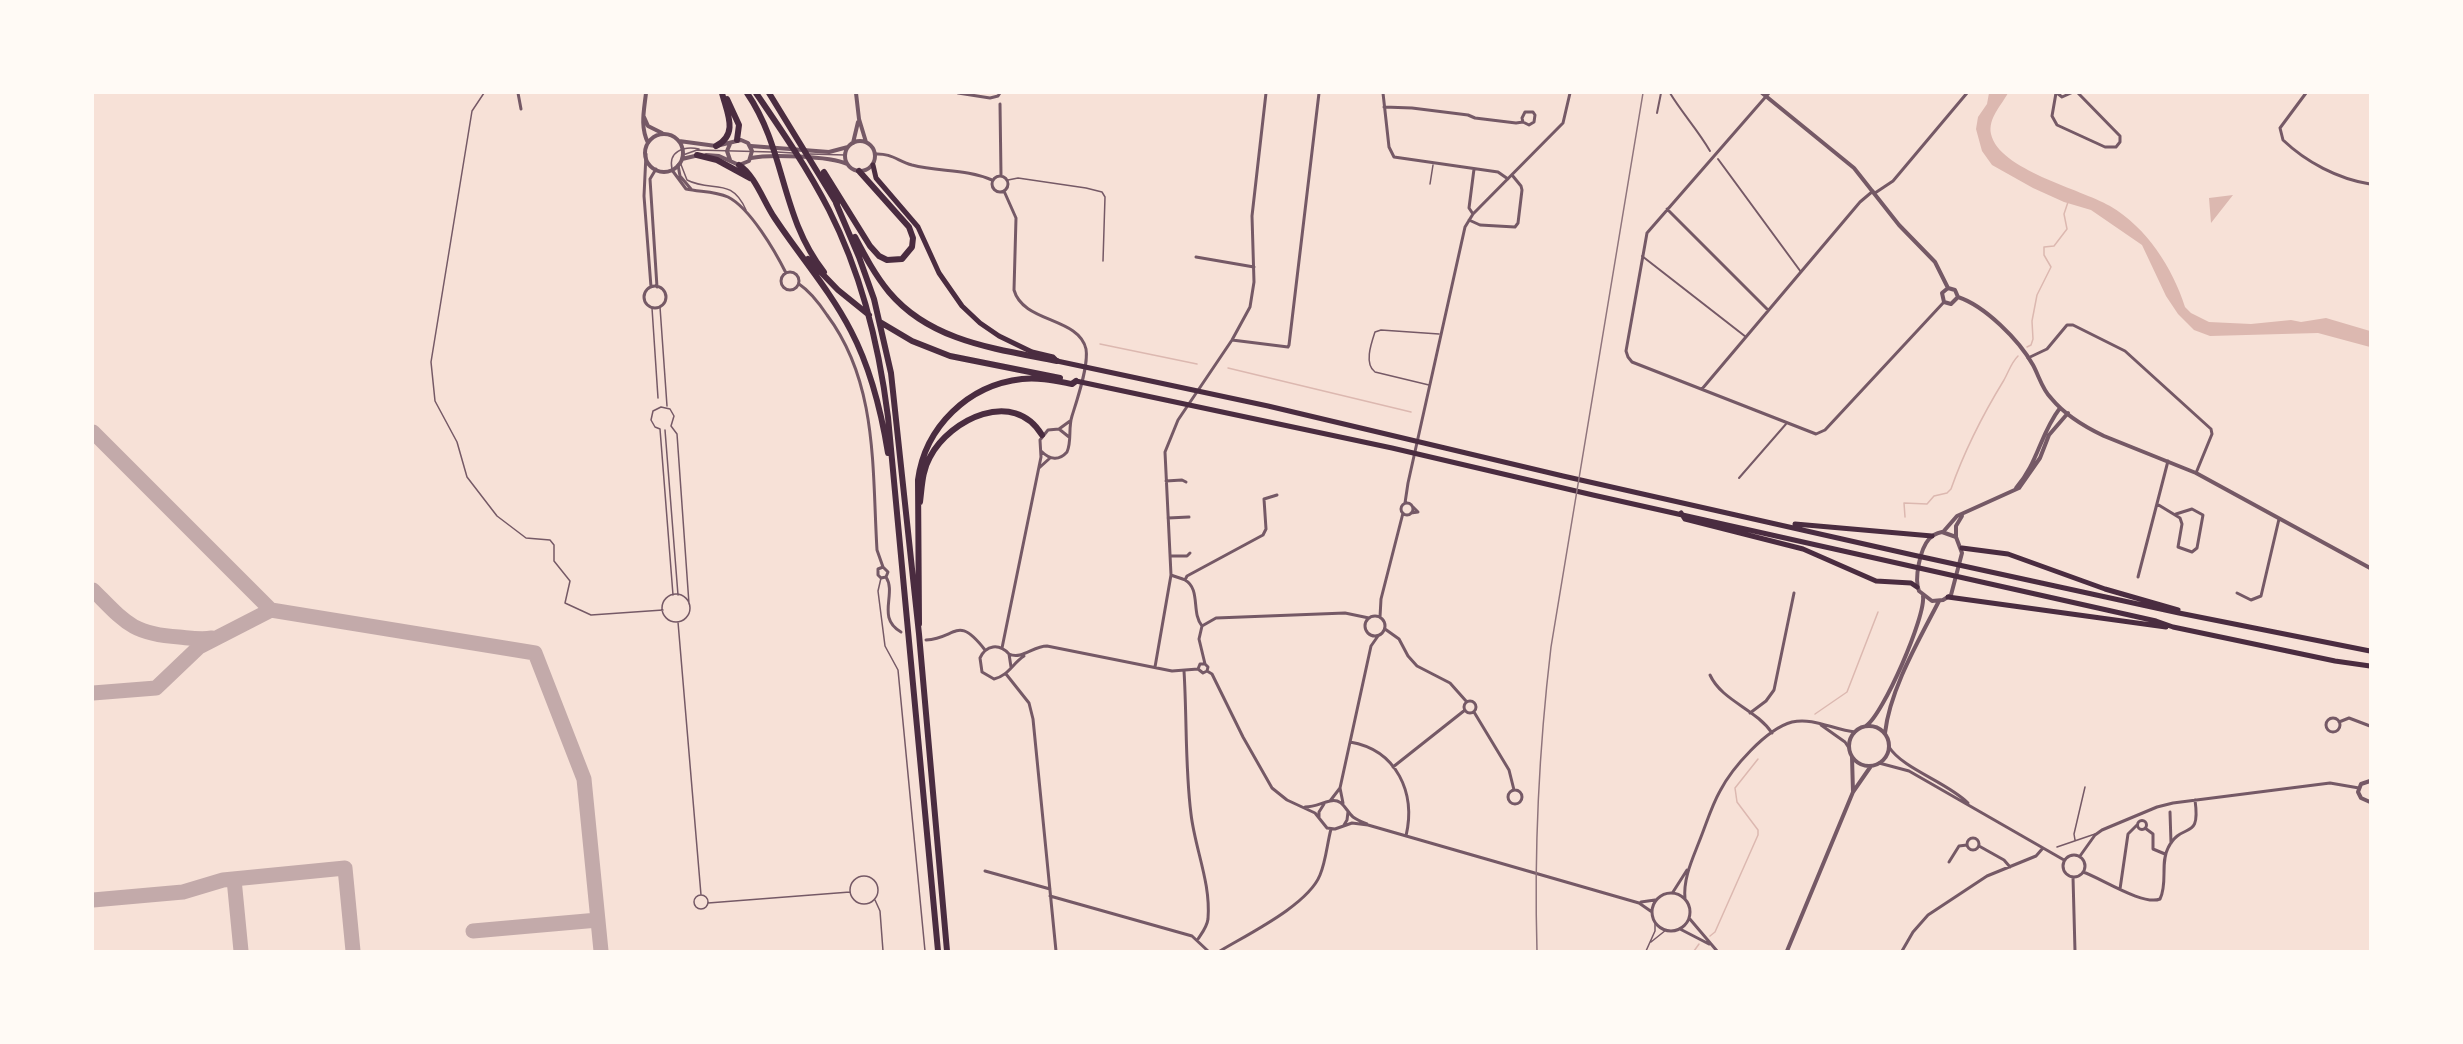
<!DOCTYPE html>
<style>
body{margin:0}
#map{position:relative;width:2463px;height:1044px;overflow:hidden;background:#f7e1d7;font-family:Rubik,sans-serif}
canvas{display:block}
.frame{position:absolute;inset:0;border:94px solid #fffaf5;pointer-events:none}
</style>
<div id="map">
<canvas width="2463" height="1044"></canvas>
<div class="frame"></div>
</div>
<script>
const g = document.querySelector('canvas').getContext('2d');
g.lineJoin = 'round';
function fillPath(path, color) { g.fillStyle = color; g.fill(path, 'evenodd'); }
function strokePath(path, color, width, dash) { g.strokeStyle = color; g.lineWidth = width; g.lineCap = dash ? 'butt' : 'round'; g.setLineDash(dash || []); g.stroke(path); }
const water = new Path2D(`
 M1989,93h19c-7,13 -20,25 -17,41 8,36 90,55 119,72 37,22 62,61 75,101l6,6 18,9 42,2 40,-4 10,2 25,-4 44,13v16l-52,-14 -108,3 -16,-6 -16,-16 -12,-18 -24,-51 -51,-35 -27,-8 -31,-14 -41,-23 -10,-14 -6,-22 2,-12 9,-13z
 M2233,195l-22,28 -2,-25z`);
const stream = new Path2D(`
 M1100,344l97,20
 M2027,347l4,-2 2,-6 -1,-18 5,-26 14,-28 -7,-12v-8l10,-1 13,-17 -3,-15 4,-12
 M1228,368l183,44
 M1905,517l-1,-14 23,1 7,-8 13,-3 4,-4c14,-40 31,-73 53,-109 5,-9 7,-17 14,-24
 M1815,714l32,-22 31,-80
 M1710,936l5,-4 43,-97v-5l-21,-28 -2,-14 23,-29
 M1694,951l5,-7`);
const taxiway = new Path2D(`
 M93,432l178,178
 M93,590c32,32 39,44 86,47 11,1 22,3 33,1
 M93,693l63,-5 43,-41 72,-37 264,43 49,126 17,172
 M234,879l7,72
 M93,900l90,-8 40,-12 122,-12 8,83
 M473,931l125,-11`);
const service = new Path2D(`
 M484,93l-12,18 -41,251 4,39 22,41 10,35 30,39 29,22 24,2 4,5v16l16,20 -5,22 26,12 72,-5
 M777,152l16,1
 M810,154l35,1
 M683,155l14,-5 75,2
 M680,162l7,18c25,13 44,-4 59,30
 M672,169c-4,-18 12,-23 27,-20
 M1008,180l10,-2 68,10 16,4 3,5 -2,64
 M1430,184l3,-19
 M660,307l7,99
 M652,308l6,90
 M1429,385l-54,-13c-11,-8 -4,-28 0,-40l6,-2 58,4
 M665,430l13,165
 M881,578l-3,13 7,55 13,24 27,281
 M662 608a14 14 0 1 1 28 0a14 14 0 1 1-28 0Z
 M673,595l-13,-166 -5,-2 -4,-7 2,-9 8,-4 9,2 4,7 -3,10 6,8 12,170
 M678,622l23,273
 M2075,840l-1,-6 11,-47
 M2057,847l38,-13
 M850 890a14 14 0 1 1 28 0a14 14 0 1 1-28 0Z
 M694 902a7 7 0 1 1 14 0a7 7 0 1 1-14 0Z
 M875,900l5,11 3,40
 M708,903l142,-11
 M1651,942l15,-12
 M1646,951l9,-20v-9`);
const pedestrian = new Path2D(`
 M1670,93c12,20 28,37 40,58
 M1657,113l4,-20
 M1718,159l83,113
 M1642,256l104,81
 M1739,478l47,-54`);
const minor = new Path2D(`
 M518,93l3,16
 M958,93l32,5 8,-2 2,-3
 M1383,93l6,54 5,10 104,15 10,7
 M1769,93l-122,140 -21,118 2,6 4,5 184,72 9,-4 119,-128
 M2056,93l-4,23 5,9 48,22h11l4,-5v-6l-42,-43
 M2057,93l5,4 9,-4
 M2306,93l-26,35 3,12c23,22 55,39 87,44
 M1000,104l1,71
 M1384,107l28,1 56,7 7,3 41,5 7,-1 6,3 5,-3 1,-7 -2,-3h-8l-3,6 1,4
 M646,154l-2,42 7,91
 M875,154c16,-1 23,7 37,11 27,7 54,4 80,15
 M678,165l2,11 11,13
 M656,169l-6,10 7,108
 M672,170l14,19c14,3 29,2 42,8 22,11 47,54 58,76
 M992 184a8 8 0 1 1 16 0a8 8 0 1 1-16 0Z
 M1004,191l12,27 -2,72c9,33 65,27 72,59 3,16 -9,51 -14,67 -4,12 0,25 -5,36 -8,9 -17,8 -26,-1
 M1875,193l18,-12 74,-88
 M1667,209l101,101
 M1473,214l-4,-6 5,-39
 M1469,220l11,5 35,2 3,-4 4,-33 -1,-4 -9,-11
 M1196,257l58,10
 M781 281a9 9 0 1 1 18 0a9 9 0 1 1-18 0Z
 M799,284c12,8 20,19 28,31 51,68 45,153 50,235l6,17 5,5 -2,5c11,17 -10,41 15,55
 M644 297a11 11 0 1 1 22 0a11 11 0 1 1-22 0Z
 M1232,340l56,7 1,-2 30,-252
 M2028,358l19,-9 20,-24h6l52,26 86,78 1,5 -16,39
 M1702,389l158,-187 13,-11
 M1059,429l10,8
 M1039,468l11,-10
 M1166,481l16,-1 4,2
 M1405,503l3,-20 57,-256 8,-13 90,-91 7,-30
 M1401 509a6 6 0 1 1 12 0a6 6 0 1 1-12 0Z
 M2157,504l23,14 2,6 -4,23 14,5 5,-4 6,-33 -11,-6 -16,5
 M1411,513l7,-1 -6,-6
 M1168,518l21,-1
 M1170,556h17l3,-3
 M883,567l-5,2v6l3,3 5,-1
 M1171,575c5,2 10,3 14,5 16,9 6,33 17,46
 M2138,577l30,-116
 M1185,580l2,-4 76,-41 3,-6 -2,-30 13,-4
 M2237,593l14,7 10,-4 18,-77
 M1365 626a10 10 0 1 1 20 0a10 10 0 1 1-20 0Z
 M1380,617l1,-18 22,-86
 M1385,629l14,10 9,17 9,10 33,17 16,18
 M926,640c31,-2 31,-26 59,10
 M1002,648l39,-191 -1,-17 8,-10 11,-1 11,-8
 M1009,654c13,6 24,-8 38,-8l125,25 26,-2
 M1205,664l-6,-25 3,-13 14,-8 129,-5 24,5
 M1011,667l-2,-13c-10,-11 -23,-9 -29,4l2,14 12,7c14,-3 19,-16 30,-23
 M1155,667l16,-92 -6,-123 13,-32 54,-80 18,-33 4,-25 -2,-66 14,-123
 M1198,669l2,-5h5l3,3 -1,4
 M1198,669l5,4 4,-2
 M1184,671c3,48 1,96 7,143 4,35 20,69 17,105 -1,8 -6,14 -10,20
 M1207,671l5,3 31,63 29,51 15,12 28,13 12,15 8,1 17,-6 16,2 271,78 13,9
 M1006,674l23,29 4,16 23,232
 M1710,675c12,26 46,34 62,58
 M1464 707a6 6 0 1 1 12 0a6 6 0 1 1-12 0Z
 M1474,712l35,58 5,20
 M1750,713l16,-12 8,-11 20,-97
 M2326 725a7 7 0 1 1 14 0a7 7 0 1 1-14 0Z
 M2339,722l10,-4 21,8
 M1821,725l24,17 4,6
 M1350,742c47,8 66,51 56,94
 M1889,747c14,22 58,35 79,56
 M1879,763l30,8 155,89
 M1393,767l72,-57
 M1340,788l3,15
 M1508 797a7 7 0 1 1 14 0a7 7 0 1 1-14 0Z
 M1330,801l10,-13 31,-142 7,-10
 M1305,807c10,0 16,-4 25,-6 13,-3 15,9 23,16 4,3 9,5 14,7
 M2170,812l1,31
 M1319,817v-5l5,-8
 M2137.5 825a4.5 4.5 0 1 1 9 0a4.5 4.5 0 1 1-9 0Z
 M1344,825l3,-5 1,-8
 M2145,828l8,6v15l12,5
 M1967 844a6 6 0 1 1 12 0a6 6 0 1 1-12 0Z
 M1979,846l25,14 6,7
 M2063 866a11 11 0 1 1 22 0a11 11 0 1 1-22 0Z
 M2080,856l15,-21 7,-5 55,-23 16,-4 157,-20 29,5
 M1949,862l10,-16 8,-1
 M985,871l65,18
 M2083,872c18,6 60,34 77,27 8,-16 0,-36 8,-51 14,-28 33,-5 27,-48
 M2073,877l2,74
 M2120,889l8,-55 9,-9
 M1673,892l14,-22
 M1652 912a19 19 0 1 1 38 0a19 19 0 1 1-38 0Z
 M1050,896l142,40 16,15
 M1685,899c-2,-20 7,-39 14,-57 7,-17 12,-35 21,-51 12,-23 46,-62 72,-69 21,-5 42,8 63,10
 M1641,902l14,-2
 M1689,918l28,33
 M1680,929l29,15
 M1220,951c28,-17 88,-46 100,-76 6,-14 7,-31 11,-46
 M1902,951l11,-19 15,-17 59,-39 49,-20 7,-8`);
const tertiary = new Path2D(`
 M646,93c-2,18 -6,33 2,50
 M856,93l3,26 7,23
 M1762,93l92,75 45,57 36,37 13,26
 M644,117l4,9 14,7
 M645 153a19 19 0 1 1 38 0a19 19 0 1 1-38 0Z
 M845 156a15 15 0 1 1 30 0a15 15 0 1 1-30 0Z
 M679,141l37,5 25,-6 7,3 4,8 -3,10 -10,4 -20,-9 -13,-1
 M853,143l5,-21
 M751,146l78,6 19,-5
 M751,158c18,-4 79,-2 96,6
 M682,159l17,-4
 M730,160l-3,-9 3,-7
 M1948,288l-6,5 2,9 7,2 7,-7
 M1948,288l7,2 3,7
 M1958,297c27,9 61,43 75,68 6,11 9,24 18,33 13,16 34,29 53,38l92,37 174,95
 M2016,488c22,-25 24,-54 44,-80
 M1942,532l14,5 6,16 -11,42 -8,5 -11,1 -13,-10c-5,-12 1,-42 10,-52 4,-5 8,-6 13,-7z
 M1943,532l14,-16 62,-28 21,-30 9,-23 19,-22
 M1956,537v-11l6,-10
 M1866,726c17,-11 60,-110 57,-130
 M1849 746a20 20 0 1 1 40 0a20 20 0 1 1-40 0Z
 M1885,733c5,-44 34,-93 54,-132
 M1852,757l1,35
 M2370,781l-9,3 -3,8 3,6 9,4
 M1787,951l66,-159 18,-26`);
const trunk = new Path2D(`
 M873,165l3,13 42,49 21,46 23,33 18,17 19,13 33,16 21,5 4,4 211,45 295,70 350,79 266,58 191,38
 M1076,381l316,67 201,47 563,126 17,6 162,34 35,5
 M1681,513l4,6 118,30 73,32 35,2 6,4
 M1795,524l137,12
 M1962,548l46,6 97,35 73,21
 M1948,597l218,30`);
const motorway = new Path2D(`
 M747,93c39,57 33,123 77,179
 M756,93c26,38 52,76 73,117 33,65 50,135 59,207l50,534
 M769,93l68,111
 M727,99l12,26 -2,15
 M716,146c23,-12 11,-33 6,-53
 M697,155l20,5 33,18
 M739,165c15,9 25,37 35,52 25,38 56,73 77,114 20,38 30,79 37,122
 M824,172l46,74 9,10 8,4 15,-1 10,-12 1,-9 -4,-11 -50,-56
 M836,203l23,54 15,42 17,74 28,261 28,317
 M855,237c10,19 20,38 34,55 42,50 108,57 168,69
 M808,259l30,31 31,25
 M880,322l32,19 38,15 110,22
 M920,502c2,-15 2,-31 10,-45 20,-38 84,-69 112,-22
 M919,624l-1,-144c7,-53 50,-95 104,-101 17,-2 34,2 50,5l4,-3`);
const rail = new Path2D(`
 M1537,951c-3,-102 2,-203 14,-304l92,-554`);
fillPath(water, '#dcb8b0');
strokePath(stream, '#dcb8b0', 1.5);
strokePath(taxiway, '#c3aaaa', 15);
strokePath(service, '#755966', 1.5);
strokePath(pedestrian, '#755966', 2);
strokePath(minor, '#755966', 3);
strokePath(tertiary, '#755966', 4);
strokePath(trunk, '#4a2c40', 5);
strokePath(motorway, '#4a2c40', 6);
strokePath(rail, '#8f747c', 1.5);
</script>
